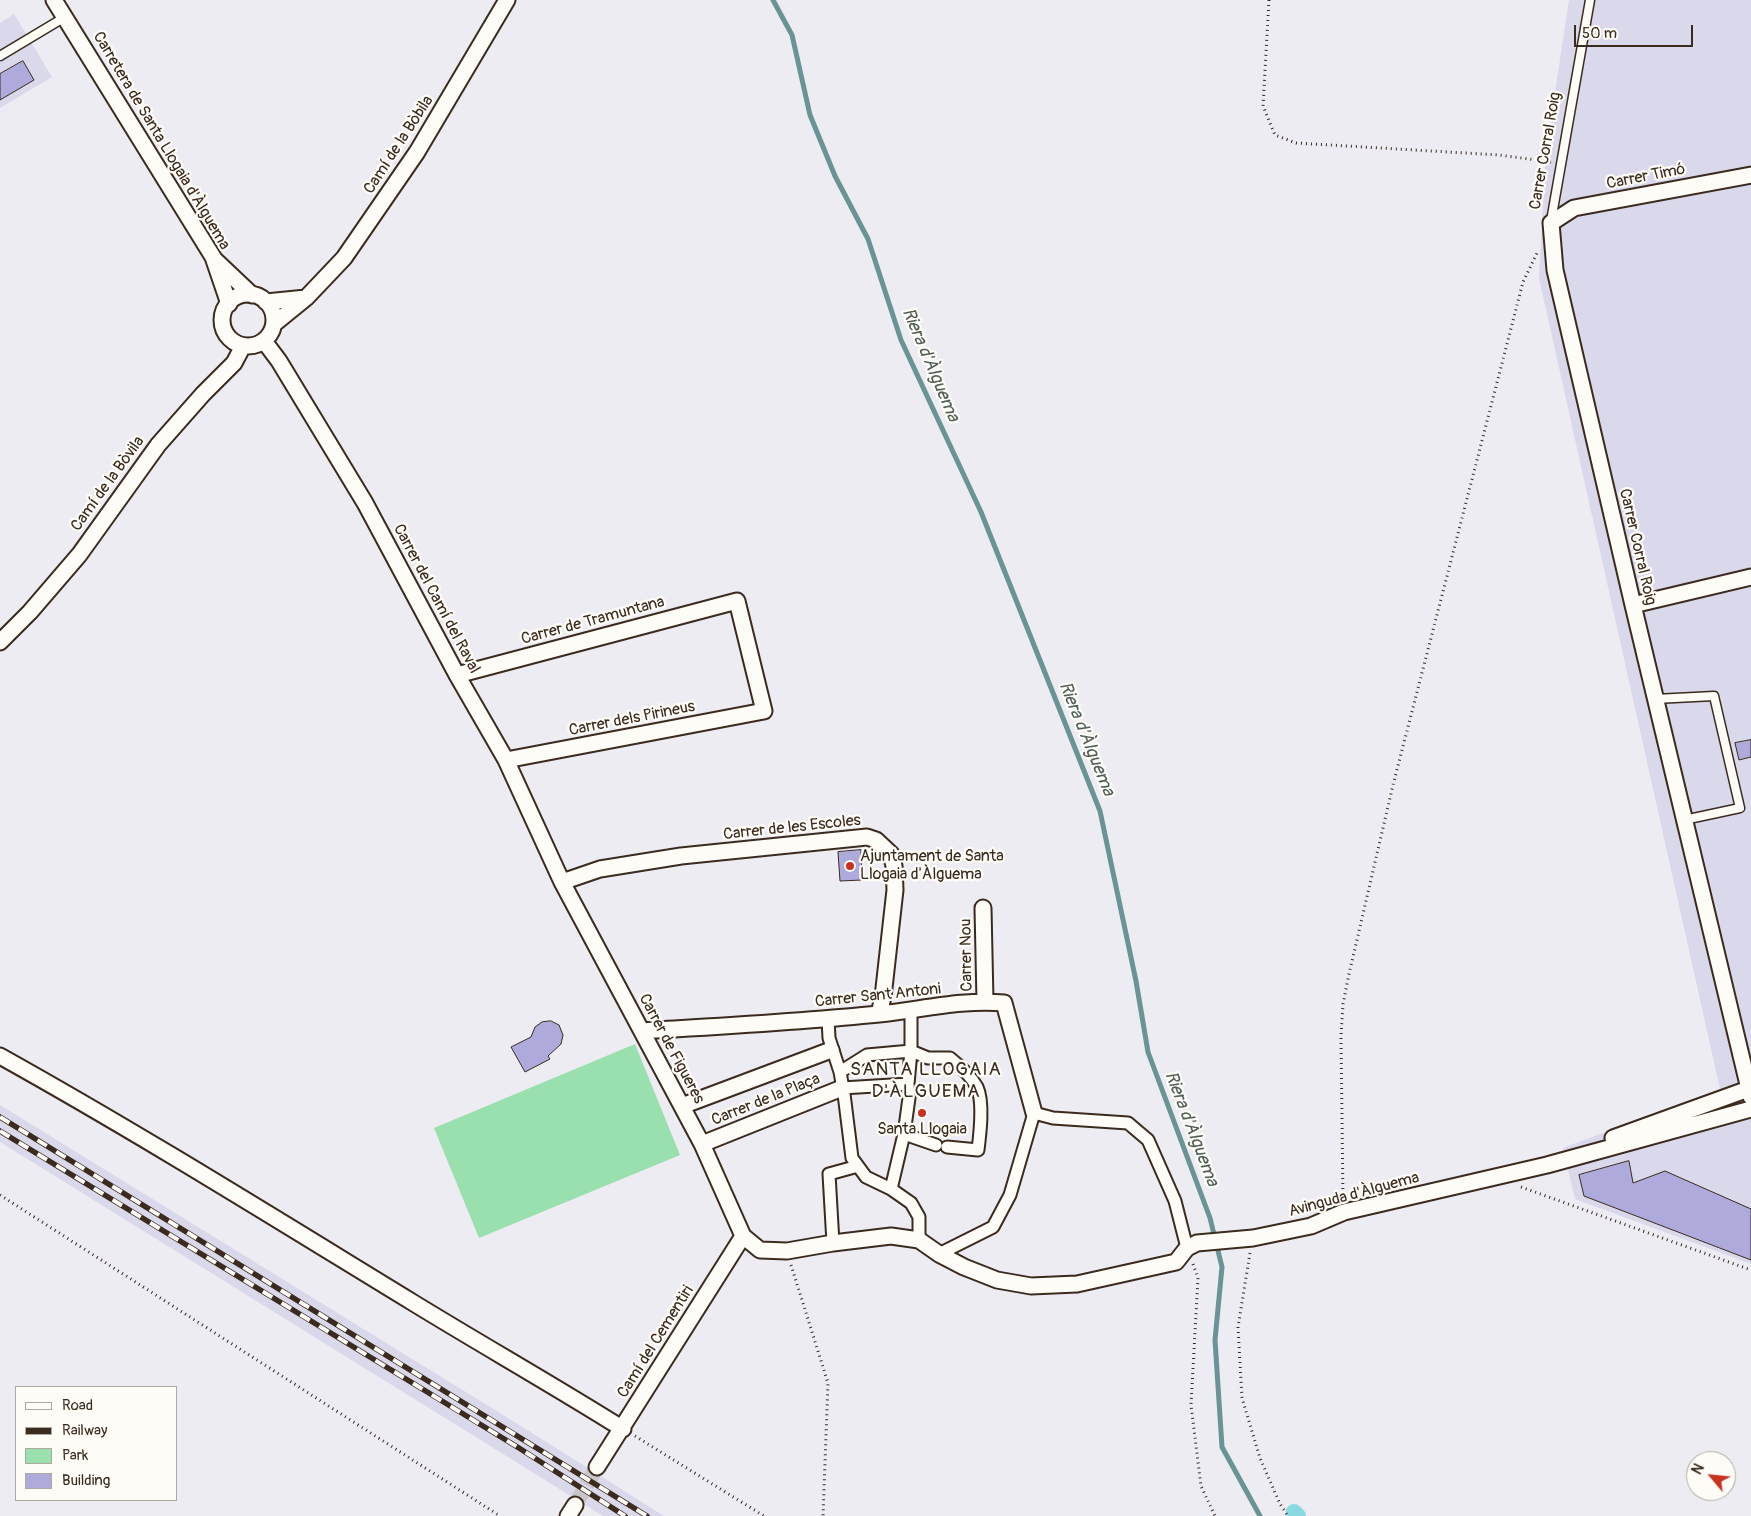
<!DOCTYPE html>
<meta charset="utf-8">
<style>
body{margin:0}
#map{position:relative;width:1751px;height:1516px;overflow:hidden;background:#edecf2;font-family:Pangolin,sans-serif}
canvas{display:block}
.legend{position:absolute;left:15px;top:1386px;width:162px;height:115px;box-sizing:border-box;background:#fdfcf7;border:1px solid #afa8a0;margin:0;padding:6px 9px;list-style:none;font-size:15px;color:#3b2a1e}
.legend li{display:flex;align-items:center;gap:10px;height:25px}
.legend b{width:25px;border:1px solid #afa8a0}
.north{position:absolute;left:1686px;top:1451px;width:50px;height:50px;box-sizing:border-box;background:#fdfcf7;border:1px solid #afa8a0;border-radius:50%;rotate:298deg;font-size:14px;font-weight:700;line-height:20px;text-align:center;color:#3b2a1e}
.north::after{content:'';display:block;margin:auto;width:18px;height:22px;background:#c8321e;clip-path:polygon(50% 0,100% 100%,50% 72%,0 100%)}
.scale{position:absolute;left:1574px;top:25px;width:119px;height:22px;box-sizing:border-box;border:2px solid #3b2a1e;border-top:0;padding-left:6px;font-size:15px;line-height:18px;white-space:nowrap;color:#3b2a1e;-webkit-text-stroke:4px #fdfcf7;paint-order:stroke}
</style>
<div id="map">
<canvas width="1751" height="1516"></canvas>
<ul class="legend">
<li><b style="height:6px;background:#fdfcf7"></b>Road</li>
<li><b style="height:6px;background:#3b2a1e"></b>Railway</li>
<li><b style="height:14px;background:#99e0ae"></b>Park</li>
<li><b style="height:14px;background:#aeabdc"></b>Building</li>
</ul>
<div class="north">N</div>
<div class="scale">50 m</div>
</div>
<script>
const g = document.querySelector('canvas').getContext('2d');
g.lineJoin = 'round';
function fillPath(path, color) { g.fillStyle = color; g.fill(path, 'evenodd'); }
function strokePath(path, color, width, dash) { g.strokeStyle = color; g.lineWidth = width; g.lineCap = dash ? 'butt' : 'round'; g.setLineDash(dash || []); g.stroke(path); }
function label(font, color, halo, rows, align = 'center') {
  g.font = font + ' Pangolin,sans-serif'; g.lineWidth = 4.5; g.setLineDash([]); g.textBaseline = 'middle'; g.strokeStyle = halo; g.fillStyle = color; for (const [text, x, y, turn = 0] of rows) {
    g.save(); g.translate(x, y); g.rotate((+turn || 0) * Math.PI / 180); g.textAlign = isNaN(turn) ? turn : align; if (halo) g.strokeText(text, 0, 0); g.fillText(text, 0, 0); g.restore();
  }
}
const built = new Path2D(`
 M1569,0h182v1264l-176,-65 -12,-51 157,-59 -181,-811 7,-125z
 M14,14l38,63 -52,31v-85z
 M0,1105l529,326 135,85h-61l-603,-374z`);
const green = new Path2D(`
 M635,1044l45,111 -201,83 -45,-110z`);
const stream = new Path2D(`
 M773,0l19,35 18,80 25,61 33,63 33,101 80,172 119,299 36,170 12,71 62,166 12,49 -7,73 7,107 38,69`);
const canal = new Path2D(`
 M1294,1512l4,4`);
const building = new Path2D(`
 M23,61l11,19 -34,20v-26z
 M1751,740v17l-12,3 -4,-17z
 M861,850l1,30 -22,1 -2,-29z
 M551,1021l8,4 4,10 -2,9 -13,12 2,3 -25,13 -14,-25 20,-10 4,-10 7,-5z
 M1629,1161l4,22 32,-12 86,38v51l-167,-64 -5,-21z`);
const minorTunnel = new Path2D(`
 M575,1505l22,-38`);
const path = new Path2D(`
 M1269,0l-6,106 12,29 21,8 203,12 52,7
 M1521,1187l230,83
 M0,1195l500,321
 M1343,1199l-2,-163 2,-32 6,-30 44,-189 130,-503 15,-31
 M1250,1253l-12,74 4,71 18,60 20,46 8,12
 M1193,1264l5,14 -7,127 10,81 14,30
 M791,1265l37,118 -5,133
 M635,1436l129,80`);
const service = new Path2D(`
 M0,56l65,-39
 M1551,221l39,-221
 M1655,699l59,-3 26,112 -56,12`);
const pedestrian = new Path2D(`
 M828,1019l1,19 11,34 4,22 8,64 14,19 25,12 20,14 8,14v23
 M840,1072l27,-17 44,-4 17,7h22c10,8 21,18 27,29 7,15 3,47 1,63l-31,-3
 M842,1088l66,-4
 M904,1134l32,11
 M891,1189l13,-55 5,-36 -1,-14 3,-33v-40
 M833,1243l-4,-69 29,-8
 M939,1254l54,-27 17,-32 24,-82 19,5 75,5 20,17 27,61 12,47`);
const minor = new Path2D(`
 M54,0l159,257 16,47
 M1751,175l-177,33 -23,15 4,47 78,335 118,492
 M215,260l37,35
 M222 320a26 26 0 1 1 52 0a26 26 0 1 1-52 0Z
 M266,302l40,-4
 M274,324l32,-26 38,-40 73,-106 90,-152
 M264,341l15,20 86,142 92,172 49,85 56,122 140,262 41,92 17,14 27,1 46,-8 58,-7 28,4 20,14 25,13 33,13 34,6 46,-2 99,-22 11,-14 10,-5 56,-5 58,-12 33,-14 203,-47 204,-56
 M1633,605l118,-28
 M0,642l30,-30 49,-57 79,-110 45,-51 31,-31 9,-17
 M457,675l280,-74 27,110 -258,49
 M562,882l38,-13 81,-13 186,-19 9,3 15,14 3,12 1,24 -12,107 -4,17
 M983,908l2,93
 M642,1031c79,-5 158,-9 237,-17 41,-4 84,-15 125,-11l30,110
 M0,1056c140,78 276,163 412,246 70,43 141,83 211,127
 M682,1106l149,-56
 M1613,1138l138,-50
 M702,1144l140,-56
 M597,1467l146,-231
 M568,1516l7,-11`);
const rail = new Path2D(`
 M0,1117l647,399
 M0,1131l519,317 106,68`);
const markers = [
 [850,866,5,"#c8321e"],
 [922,1113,5,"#c8321e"]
];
const streetNames = [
 ["Carretera de Santa Llogaia d'Àlguema",161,141,59],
 ["Camí de la Bòbila",399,145,-57],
 ["Carrer Corral Roig",1546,151,-80],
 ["Carrer Timó",1646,177,-11],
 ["Camí de la Bòvila",108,484,-54],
 ["Carrer Corral Roig",1637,547,77],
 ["Carrer del Camí del Raval",436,599,62],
 ["Carrer de Tramuntana",593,621,-15],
 ["Carrer dels Pirineus",632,719,-11],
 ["Carrer de les Escoles",792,828,-6],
 ["Carrer Nou",967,955,-91],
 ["Carrer Sant Antoni",878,996,-6],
 ["Carrer de Figueres",671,1049,62],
 ["Carrer de la Plaça",766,1100,-22],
 ["Avinguda d'Àlguema",1354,1195,-15],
 ["Camí del Cementiri",656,1342,-58]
];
const poiNames = [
 ["Ajuntament de Santa",860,857],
 ["Llogaia d'Àlguema",860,875],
 ["Santa Llogaia",922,1130,"center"]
];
const waterNames = [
 ["Riera d'Àlguema",930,365,67],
 ["Riera d'Àlguema",1086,739,68],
 ["Riera d'Àlguema",1191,1129,69]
];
const quarterNames = [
 ["SANTA LLOGAIA",926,1070],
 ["D'ÀLGUEMA",926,1092]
];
fillPath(built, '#dad8eb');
fillPath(green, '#99e0ae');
strokePath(stream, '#699394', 5);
strokePath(canal, '#88d9e2', 16);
fillPath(building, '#aeabdc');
strokePath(building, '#3b2a1e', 1);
strokePath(minorTunnel, '#c9c5c8', 15, [15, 8]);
strokePath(service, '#3b2a1e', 11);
strokePath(pedestrian, '#3b2a1e', 15);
strokePath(minor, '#3b2a1e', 19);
strokePath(path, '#3b2a1e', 3, [1, 4]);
strokePath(service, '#fdfcf7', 8);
strokePath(pedestrian, '#fdfcf7', 11);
strokePath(minor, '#fdfcf7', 15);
strokePath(rail, '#3b2a1e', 5.5);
strokePath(rail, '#fdfcf7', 4, [11]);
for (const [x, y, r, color] of markers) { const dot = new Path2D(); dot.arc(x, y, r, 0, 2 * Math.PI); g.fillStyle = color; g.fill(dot); strokePath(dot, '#fdfcf7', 2); }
label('16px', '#3b2a1e', '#fdfcf7', streetNames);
label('16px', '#3b2a1e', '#fdfcf7', poiNames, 'left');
label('italic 18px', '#525f59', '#fdfcf7', waterNames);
g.letterSpacing = '1px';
label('19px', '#3b2a1e', '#fdfcf7', quarterNames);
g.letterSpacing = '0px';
</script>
